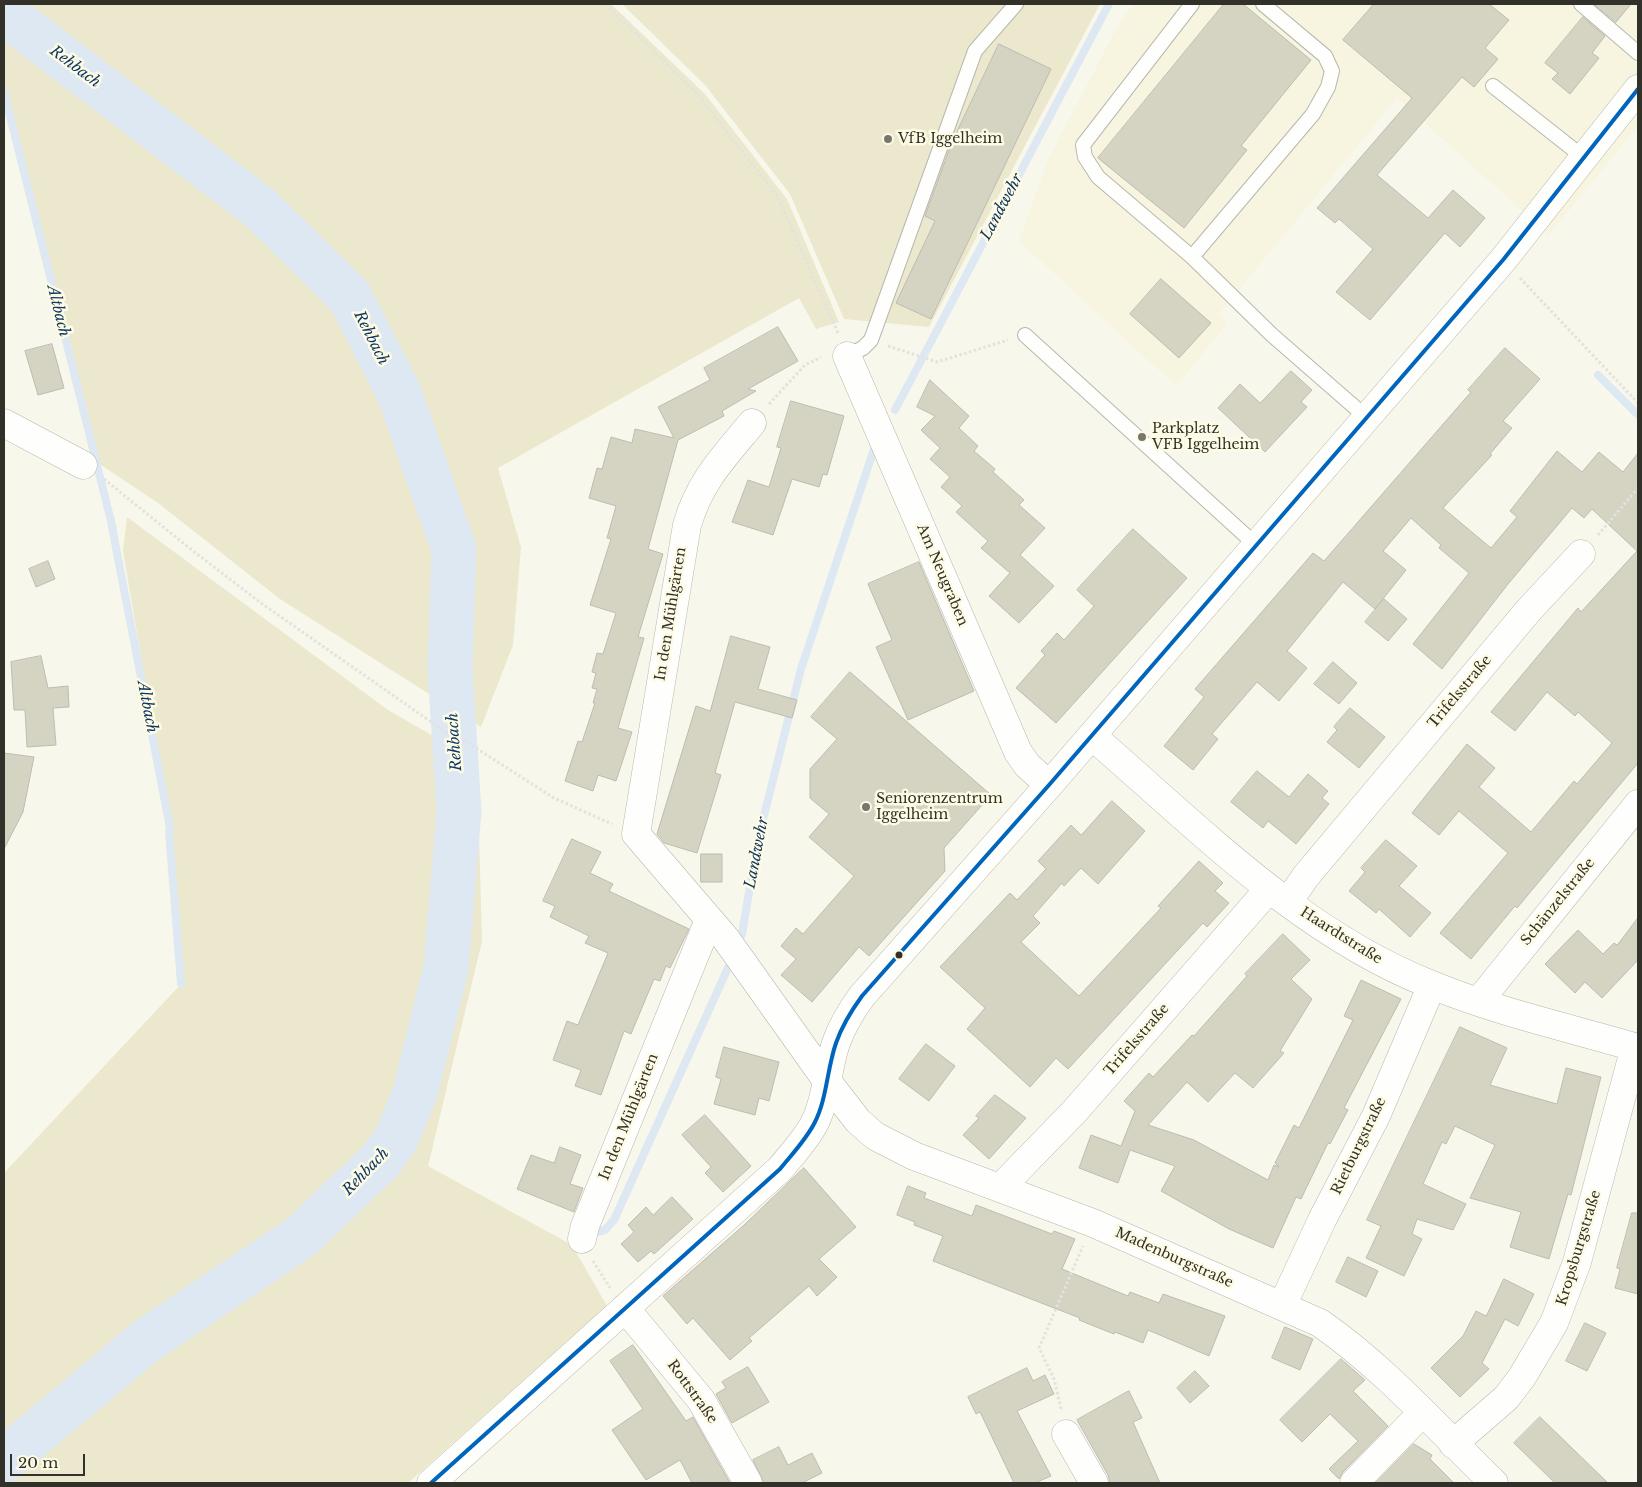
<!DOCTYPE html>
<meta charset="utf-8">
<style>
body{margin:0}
#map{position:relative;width:1642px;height:1487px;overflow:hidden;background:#f8f7eb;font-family:"Libre Baskerville",serif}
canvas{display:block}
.frame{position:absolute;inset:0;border:5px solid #323129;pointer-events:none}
.scale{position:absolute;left:10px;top:1454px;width:75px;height:22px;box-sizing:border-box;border:2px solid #323129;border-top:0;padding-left:6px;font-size:15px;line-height:18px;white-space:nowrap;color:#323129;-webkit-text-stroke:4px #fefbe5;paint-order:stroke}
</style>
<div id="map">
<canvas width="1642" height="1487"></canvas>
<div class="frame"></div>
<div class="scale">20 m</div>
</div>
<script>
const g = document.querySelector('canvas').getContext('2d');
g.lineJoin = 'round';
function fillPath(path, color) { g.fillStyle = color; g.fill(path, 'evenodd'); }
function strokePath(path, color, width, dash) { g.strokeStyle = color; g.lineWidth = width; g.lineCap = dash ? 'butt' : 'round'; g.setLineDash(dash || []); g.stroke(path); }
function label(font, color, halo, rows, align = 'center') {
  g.font = font + ' "Libre Baskerville",serif'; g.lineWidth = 5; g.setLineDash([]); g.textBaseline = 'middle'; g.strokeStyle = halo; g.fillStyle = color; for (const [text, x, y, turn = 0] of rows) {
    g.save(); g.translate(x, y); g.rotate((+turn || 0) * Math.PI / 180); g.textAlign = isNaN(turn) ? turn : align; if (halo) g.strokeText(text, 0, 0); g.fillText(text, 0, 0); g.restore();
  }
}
const built = new Path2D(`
 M1133,4h505v122l-89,109 -152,-137 -178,216 8,10 -51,62 -157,-145 29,-81 67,-129z`);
const green = new Path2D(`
 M4,4h607l94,90 82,105 52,123 -23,7 -17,-31 -301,170 23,79 -8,98 -32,82 -201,-128 -122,-96 -60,-40 -94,-371z
 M622,4h478l-171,323 -85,-8 -54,-125 -85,-109z
 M127,517l261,193 89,51 5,180 -54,225 144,79 35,61 -199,177h-404v-310l177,-189 -11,-156 -47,-277z`);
const stream = new Path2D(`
 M4,92l109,437
 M1598,375l40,40
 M895,410l214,-406
 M112,527l58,301
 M169,831l12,153
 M737,946l5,-12 16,-95 43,-170 73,-220
 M593,1233l12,-3 9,-10 118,-261`);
const river = new Path2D(`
 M4,13l256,195 90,89 49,96 55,156 -4,119 9,143 -13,157 -31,125 -19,46 -16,22 -78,75 -156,105 -142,119`);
const building = new Path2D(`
 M1224,4h19l68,56 -70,86 6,4 -63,78 -86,-70z
 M1374,4h115l20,16 -24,28 13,11 -24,28 -12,-10 -85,98 51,43 25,-28 32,28 -25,29 -15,-14 -75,87 -34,-28 37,-43 -34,-30 -4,4 -18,-15 95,-110 -69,-58z
 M1594,4h37l-15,18z
 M1583,17l22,19 -13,17 7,5 -29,36 -18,-15 6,-6 -13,-10z
 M999,44l52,25 -120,250 -35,-16 39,-82 -10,-5 27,-74z
 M1161,279l50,44 -32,35 -49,-44z
 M778,327l20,34 -50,28 8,2 -34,20 2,5 -46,24 -30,109 15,5 -25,83 6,1 -26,90 14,4 -16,49 -18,-6 -5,16 -28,-10 13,-40 4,1 13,-39h-2l4,-14 -5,-1 4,-15 -4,-1 5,-19 6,1 13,-41 -26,-8 21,-66 -4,-1 9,-32 -27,-8 8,-30 5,1 9,-32 21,6 3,-14 39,9 -16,-31 52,-27 -6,-12z
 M52,344l12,44 -26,7 -13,-44z
 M1505,348l35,31 -37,42 9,7 -22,26 2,1 -49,53 48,40 26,-31 -7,-6 47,-60 25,21 17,-20 24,20 15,-19v310l-121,145 -2,-2 -44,53 -31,-26 68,-80 -49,-42 -20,24 -27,-22 55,-69 28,24 -16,19 52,45 43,-51 3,3 35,-41 -34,-31 -3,4 -28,-24 -32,39 -24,-19 87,-104 3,4 56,-61 -45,-42 -8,9 -12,-10 -64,76 -66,85 -29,-25 56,-71 -30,-25 2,-3 -30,-27 -28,33 23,19 -31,39 -32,-27 -56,69 20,17 -28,33 -22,-19 -45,52 6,5 -25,31 -29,-24 40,-49 -9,-8 118,-136 11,8 147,-169 -3,-2z
 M1291,371l21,19 -11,12 6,5 -42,45 -47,-44 22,-24 20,19z
 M930,380l39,36 -10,12 19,18 -4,5 21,18 -2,3 31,28 -5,5 26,23 -25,27 34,31 -35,37 -30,-27 21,-23 -29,-25 7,-7 -32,-29 6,-6 -21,-19 9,-10 -20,-18 10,-11 -19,-18 14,-14 -18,-9z
 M791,401l53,15 -17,59 -4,-1 -4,13 -27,-8 -19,56 -41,-13 16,-42 21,7 12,-39 -4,-1z
 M1133,529l54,49 -131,145 -40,-35 29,-33 -4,-4 16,-18 7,7 30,-34 -17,-16z
 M48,561l7,18 -19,8 -7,-18z
 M919,562l55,129 -66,29 -32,-73 16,-7 -24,-56z
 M1384,599l23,20 -19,22 -23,-19z
 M731,636l39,11 -12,42 39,11 -5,18 -57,-16 -20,71 6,2 -24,78 -33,-10 -7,-9 39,-128 14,5z
 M41,656l7,32 20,-2 1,21 -16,1 3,37 -29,2 -2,-37h-11l-3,-48z
 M1333,662l24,21 -18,21 -25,-20z
 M850,672l141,123 -47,53 1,23 -76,85 -10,-9 -47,55 -31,-27 15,-16 -15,-13 15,-18 7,6 51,-58 -45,-39 20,-23 -19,-16v-29l27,-30 -26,-22z
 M1350,708l35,29 -26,31 -32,-26 10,-12 -3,-3z
 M4,753l30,4 -11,55 -19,37z
 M1257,771l32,26 19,-23 20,17 -6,7 7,6 -33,40 -28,-23 -5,7 -32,-26z
 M1112,801l33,30 -47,53 -17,-16 -17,18 -2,-3 -29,33 7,7 -19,19 58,54 82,-88 -3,-2 41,-45 24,22 -8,8 14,12 -22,24 -4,-4 -135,146 -12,-11 -26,29 -63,-58 18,-21 -45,-41 70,-74 7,7 29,-31 -8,-8 33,-36 10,10z
 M572,839l29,13 -11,21 23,11 -4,7 80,38 -19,39 -4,-2 -6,15 -6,-2 -23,55 -7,-3 -23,64 -26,-9 6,-16 -28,-10 14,-39 11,4 30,-72 -23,-10 4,-7 -39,-19 5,-11 -12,-5z
 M1386,840l31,26 -18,20 32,27 -21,24 -31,-28 -3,4 -27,-22 16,-19 -4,-4z
 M701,854h21v28h-21z
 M1638,918v42l-36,38 -17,-16 -10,11 -30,-29 33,-34 25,24 11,-11 3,2z
 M1283,934l27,26 -19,19 21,20 -32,52 4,2 -31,35 -18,-15 -27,29 -21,-20 -39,43 46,15 74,40 6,-15 5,2 -4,-4 19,-38 5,3 54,-108 -9,-4 17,-36 40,19 -57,109 4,2 -18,34 -2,-1 -27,56 -5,-2 -23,51 -44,-19 -68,-38 14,-25 -45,-16 -12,33 -39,-15 12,-33 30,11 14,-35 -11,-10 25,-28 4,4 39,-42 2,1 53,-60 -2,-2z
 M1460,1027l47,21 -17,37 67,19 9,-36 35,9 -30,118 -3,-1 -19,65 -39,-12 11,-35 -51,-14 25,-53 -40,-19 -9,18 -4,-2 -19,42 43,20 -13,26 -36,-11 -5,15 10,5 -18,37 -38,-18 15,-32 -14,-6z
 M926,1044l29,22 -26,35 -30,-22z
 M724,1047l55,15 -10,39 -10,-3 -4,17 -41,-11 7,-25 -5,-2z
 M995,1095l31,23 -37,41 -26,-24 16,-17 -3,-2z
 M705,1115l46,51 -28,26 -18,-19 6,-6 -29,-32z
 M560,1147l21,8 -11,29 13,4 -9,24 -57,-23 14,-34 23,8z
 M804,1168l52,59 -37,32 18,18 -20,19 -8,-10 -60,52 3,3 -22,19 -37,-42 -6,6 -24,-28 80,-70z
 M908,1186l18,7 -2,5 48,18 4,-11 76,29 2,-3 21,8 -13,30 66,27 2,-4 29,11 4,-9 62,22 -16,40 -61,-26 -5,13 -28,-11 -1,2 -35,-14 1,-2 -147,-57 10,-25 -29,-11 1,-3 -18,-7z
 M672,1197l21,22 -39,35 -3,-3 -13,11 -17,-18 13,-12 -6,-7 18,-18 7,8z
 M1632,1213h6v81l-23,-6 5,-19 -3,-1z
 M1348,1257l30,14 -12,26 -30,-15z
 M1504,1279l30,15 -16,32 -13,-7 -23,44 7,6 -29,28 -29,-29 32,-32 13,-25 10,5z
 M1585,1323l21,10 -19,38 -21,-10z
 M1285,1327l28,12 -13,31 -28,-12z
 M633,1345l53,76 7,-4 37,66h-38l-12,-23 -34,20 -34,-50 31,-21 -33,-48z
 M1341,1359l24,21 -12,11 35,35 -45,46 -4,7 -10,-10 29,-28 -28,-27 -28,28 -22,-22z
 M748,1367l21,35 -37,21 -16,-29 10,-6 -4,-6z
 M1027,1368l6,13 12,-6 9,19 -37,17 34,65 -16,7h-21l-34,-71 -4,2 -8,-17z
 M1195,1371l14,15 -19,17 -13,-15z
 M1129,1391l13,27 -9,4 27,61h-50l-2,-8 -31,-55z
 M1540,1417l68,66h-53l-41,-40z
 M1414,1444l18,11 -2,4 24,24h-78z
 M779,1447l9,18 24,-12 10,20 -20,10h-38l-11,-23z`);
const path = new Path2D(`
 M606,4l92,91 80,102 60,136
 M1520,278l118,125
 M888,346l49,16 71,-22
 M769,404l36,-39 16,-8
 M104,479l84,68 73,56 183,128 24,12 86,55 58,26
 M1598,535l40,-47
 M593,1261l17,27
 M1061,1409l-7,-30 -15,-31 44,-102`);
const lane = new Path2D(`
 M1192,4l-109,141 2,12 13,20 94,80 80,78 94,82
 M1581,4l57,49
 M1493,86l90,71
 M1192,257l121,-143 15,-27 4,-16 -7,-15 -62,-52
 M1025,335l231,210
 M847,356l16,-8 8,-8 104,-289 41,-47`);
const street = new Path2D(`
 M847,356l171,396 9,13 22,20
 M4,423l79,42
 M752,423c-29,35 -52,58 -65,102l-51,309 90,105 101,142 31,40 17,15 39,20 179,67 227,100c65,45 118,106 174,160
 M1092,736c105,90 209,198 340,249 66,27 138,43 206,63
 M1288,902l18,-26 222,-265 53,-57
 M1479,1001l159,-197
 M1001,1187l73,-75 195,-223
 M582,1239l3,-13 124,-306
 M1282,1306l40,-86 54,-104 56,-131
 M625,1308l76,92 47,83
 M1066,1434l28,49
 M1453,1444l53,-46 16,-21 32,-54 23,-61 58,-215
 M431,1483l349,-314c12,-15 26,-29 35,-47 12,-24 12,-53 21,-79 6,-17 15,-32 26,-47l187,-211 454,-525 135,-171
 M1354,1483l68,-70`);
const bus1 = new Path2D(`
 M431,1483l349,-314c12,-15 26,-29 35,-47 12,-24 12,-53 21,-79 6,-17 15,-32 26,-47l187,-211 454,-525 135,-171`);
const markers = [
 [888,139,5,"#77766d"],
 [1142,437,5,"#77766d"],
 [866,807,5,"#77766d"],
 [899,955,4.5,"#323129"]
];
const poiNames = [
 ["VfB Iggelheim",898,139],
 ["Parkplatz",1152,429],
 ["VFB Iggelheim",1152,445],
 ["Seniorenzentrum",876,799],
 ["Iggelheim",876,815]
];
const streetNames = [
 ["Am Neugraben",942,575,67],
 ["In den Mühlgärten",671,614,-81],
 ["Trifelsstraße",1460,692,-50],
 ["Schänzelstraße",1558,902,-51],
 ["Haardtstraße",1341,936,32],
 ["Trifelsstraße",1137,1040,-49],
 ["In den Mühlgärten",629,1117,-68],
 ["Rietburgstraße",1359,1146,-64],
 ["Kropsburgstraße",1579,1248,-73],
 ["Madenburgstraße",1174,1258,24],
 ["Rottstraße",692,1392,54]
];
const waterNames = [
 ["Rehbach",75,67,37],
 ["Landwehr",1002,207,-62],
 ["Altbach",58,311,76],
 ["Rehbach",371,338,63],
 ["Altbach",147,707,79],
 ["Rehbach",455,742,-94],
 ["Landwehr",757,853,-79],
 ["Rehbach",366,1172,-46]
];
fillPath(built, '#f7f5df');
fillPath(green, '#ece8cd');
strokePath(stream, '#dde8f3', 8);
strokePath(river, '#dde8f3', 45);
fillPath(building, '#d5d3c1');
strokePath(building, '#bdbcb3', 1);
strokePath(lane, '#b8b7ae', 16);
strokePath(street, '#b8b7ae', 29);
strokePath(path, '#e2e2de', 3, [2.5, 2.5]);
strokePath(lane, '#fefefc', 14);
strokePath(street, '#fefefc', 28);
strokePath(bus1, '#0065bd', 4);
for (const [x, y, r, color] of markers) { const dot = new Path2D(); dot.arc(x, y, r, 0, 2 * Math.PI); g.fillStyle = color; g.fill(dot); strokePath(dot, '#fefbe5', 2); }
label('14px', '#323129', '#fefbe5', poiNames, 'left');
label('14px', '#323129', '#fefbe5', streetNames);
label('italic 15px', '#103764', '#fefbe5', waterNames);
</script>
